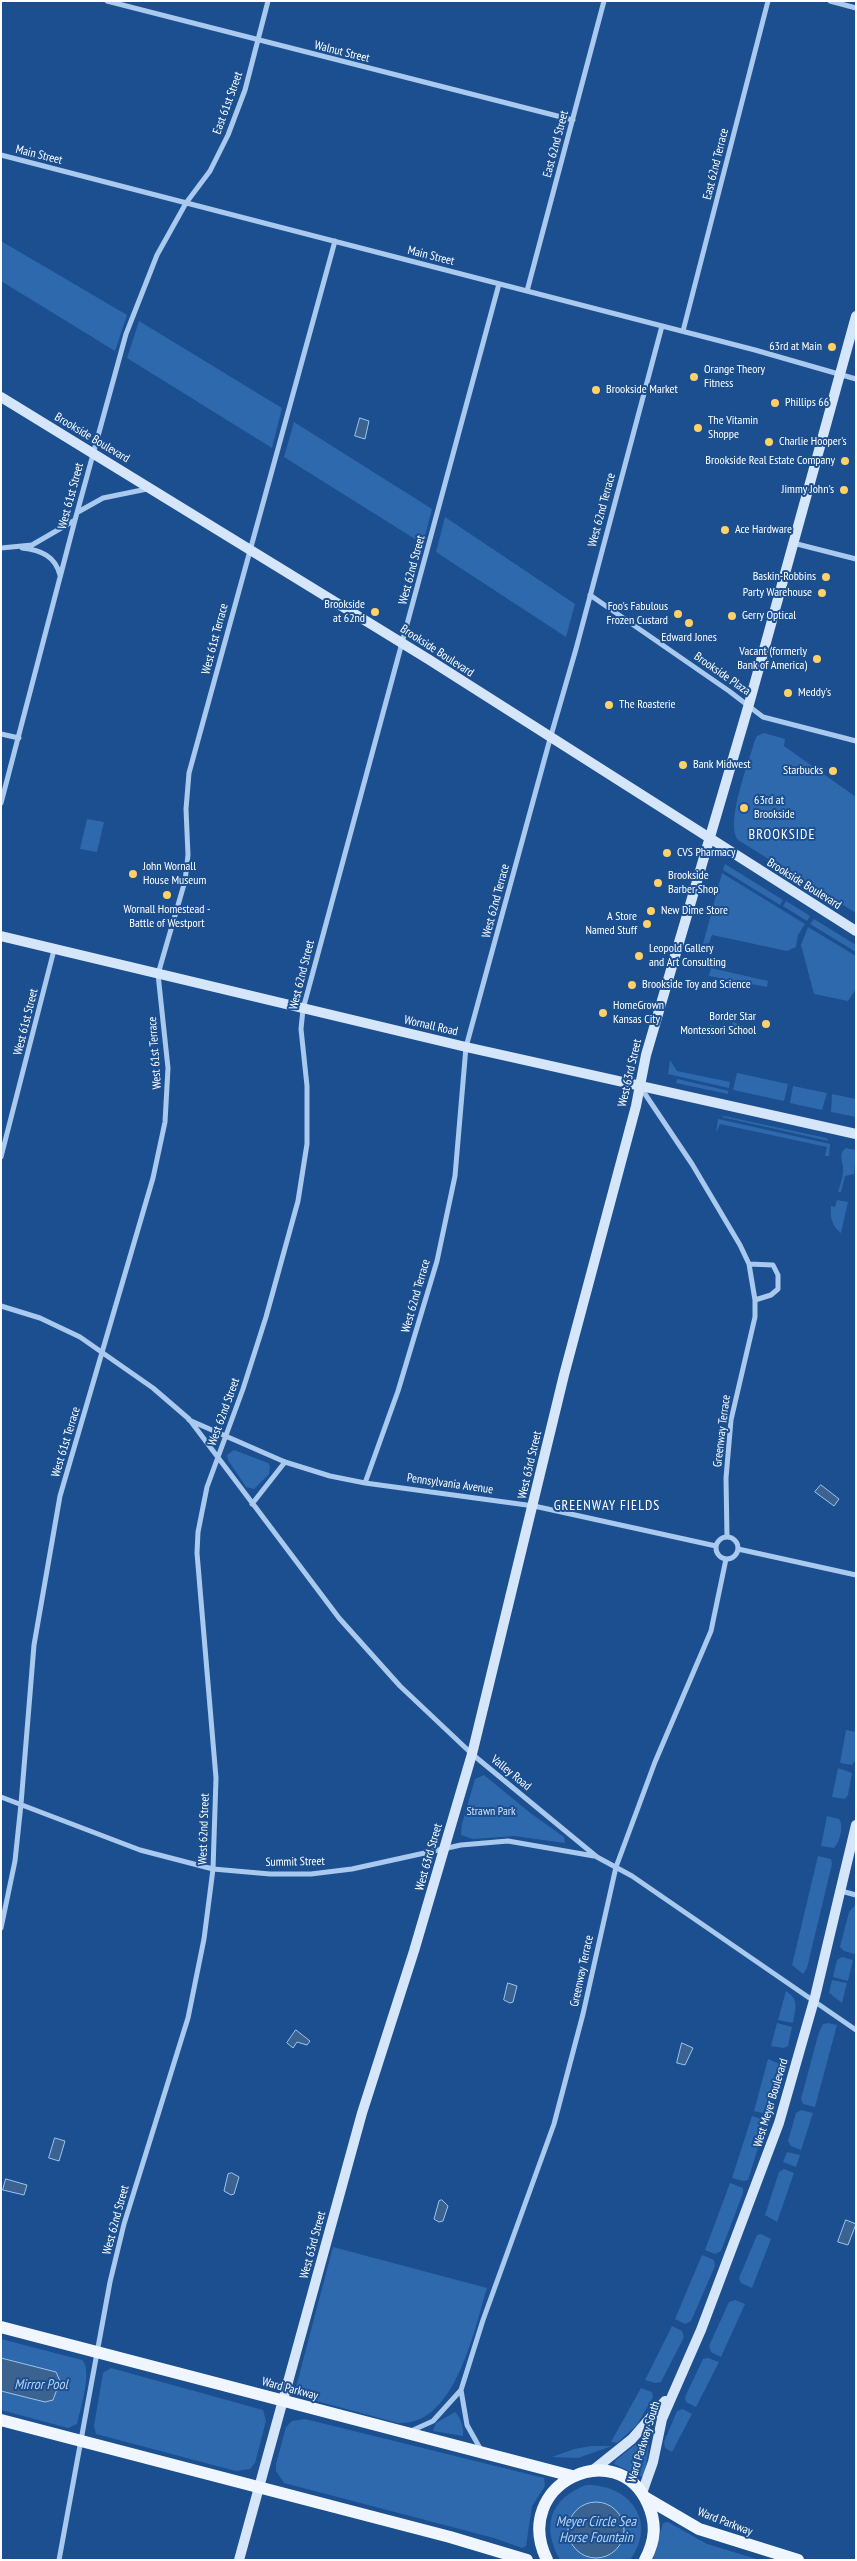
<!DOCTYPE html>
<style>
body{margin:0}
#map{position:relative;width:857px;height:2561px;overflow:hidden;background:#1b4f8f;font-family:"PT Sans Narrow",sans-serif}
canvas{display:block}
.frame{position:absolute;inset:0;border:2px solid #fff;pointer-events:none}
</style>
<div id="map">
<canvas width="857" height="2561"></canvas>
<div class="frame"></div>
</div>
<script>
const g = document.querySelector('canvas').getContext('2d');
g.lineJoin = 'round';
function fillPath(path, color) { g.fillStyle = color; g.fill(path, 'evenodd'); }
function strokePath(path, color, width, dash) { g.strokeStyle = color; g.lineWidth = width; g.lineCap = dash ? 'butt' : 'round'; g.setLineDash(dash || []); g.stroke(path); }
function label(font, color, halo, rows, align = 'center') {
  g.font = font + ' "PT Sans Narrow",sans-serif'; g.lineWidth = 4; g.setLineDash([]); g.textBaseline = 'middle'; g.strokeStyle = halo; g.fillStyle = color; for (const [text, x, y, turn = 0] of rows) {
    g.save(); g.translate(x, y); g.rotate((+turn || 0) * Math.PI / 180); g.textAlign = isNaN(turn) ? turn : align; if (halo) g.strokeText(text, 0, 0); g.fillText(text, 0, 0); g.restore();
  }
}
const green = new Path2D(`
 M1,241l126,74 -12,36 -114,-70z
 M139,321l143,87 -10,40 -145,-90z
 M294,422l138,87 -9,35 -139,-87z
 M445,517l130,87 -9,33 -130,-85z
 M764,733l21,6 -1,7 72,51v116l-118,-73c-13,-17 11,-79 17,-100l2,-4z
 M87,819l17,3 -7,30 -17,-3z
 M725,864l58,36 -3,5 -57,-35z
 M722,873l83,51 -7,11 -2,12 -9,4 -75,-16 -3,8 -6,1z
 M786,901l24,15 -3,5 -24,-15z
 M814,919l42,26v7l-46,-28z
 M808,927l48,29v33l-8,12 -34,-7 -13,-49z
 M711,968l57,13 -1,6 -58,-11z
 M733,1022l10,4 -1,6 -6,-1 -1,4 -26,-6 1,-4 21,4z
 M670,1060l7,11 53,11 -1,6 -61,-14z
 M737,1073l51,11 -4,17 -51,-11z
 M677,1079l48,11 3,1v3l-52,-11z
 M793,1086l34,7 -5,17 -32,-7z
 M832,1094l24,5v18l-25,-5z
 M724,1116l102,22 3,3 -107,-24z
 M718,1119l112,25 -1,12h-4l2,-9 -107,-23 -4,9z
 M846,1148l10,2 -2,24 -9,2 -4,16h-3c2,-7 5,-14 5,-21 1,-9 -6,-17 3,-23z
 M837,1200l11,2 -7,31c-9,-7 -11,-15 -10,-27l4,1z
 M234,1450l34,13 2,3 -1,8 -15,15 -8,-2 -18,-27 -1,-5z
 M846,1730l10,2v28l-4,5 -12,-2z
 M838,1768l14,5 -4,22 -3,4 -13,-2z
 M484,1775l45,37 35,25 1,6 -51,-7 -41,3 -12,-4 1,-11 13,-45z
 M827,1816l12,3c5,7 1,23 -5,29l-13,-2z
 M818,1856l13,3 1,5 -25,104 -4,6 -11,-9z
 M856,1904v46l-1,4 -11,-3 -4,-4 9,-35z
 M842,1957l11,3 -5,21 -15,-4 4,-17z
 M832,1980l15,3 -5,20 -13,-10z
 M786,1991c14,9 9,18 7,32l-15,-3z
 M777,2023l15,4 -4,19 -4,2 -13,-2z
 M828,2023l9,2 -22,82 -12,-3 -2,-5 18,-67 4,-8z
 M768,2059l12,5 1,4 -11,42 -4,4 -12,-3z
 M801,2110l12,3 -12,37 -10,-4 -3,-5 8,-28z
 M752,2116l12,4 1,5 -17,55 -5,1 -11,-3z
 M787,2152l13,3 -4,12 -13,-5z
 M784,2169l10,4 -17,49 -12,-7 14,-43z
 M730,2183l13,5v5l-22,58 -6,3 -10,-4z
 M761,2234l10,5 -19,49 -11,-5 -2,-5 18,-43z
 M333,2247l154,41c-13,42 -32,139 -89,135l-96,-26 -5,-3 -1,-7z
 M702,2255l12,5 1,6 -24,55 -6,3 -10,-5z
 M735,2300l10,4 -24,53 -10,-5 -2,-6 20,-44z
 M672,2326l10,5 2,6 -23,45 -6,1 -10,-3z
 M1,2339l81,21c11,9 -2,50 -5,64l-9,4 -67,-18z
 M708,2358l11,4 -23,45 -10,-5 -1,-5 18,-38z
 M111,2368l152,42 3,11 -11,42 -5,6 -14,2 -140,-37 -2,-8 9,-53z
 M641,2388l11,4 1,5 -16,28 -20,18 -6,-1z
 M683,2409l9,5 -20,38 -7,-4 -1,-6 13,-31z
 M455,2412c6,5 9,17 8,24l-30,-5 3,-8z
 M305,2419l239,59 1,8 -13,20 -6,40 -4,2 -28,-10 -210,-55 -8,-12v-7l10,-37 6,-6z
 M640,2441l9,4 -4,29 -3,3 -28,-13 2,-4z
 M591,2446h21l-34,12 -26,-1 22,-8z
 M586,2485c44,-1 72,37 44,75h-70c-19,-34 -10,-61 26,-75z
 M668,2522l39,22 53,16h-107l10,-37z`);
const water = new Path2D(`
 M360,418l9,3 -4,18 -10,-3z
 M821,1485l18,14 -5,7 -19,-14z
 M508,1983l9,3 -4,16 -3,1 -6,-3z
 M296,2030l14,11 -3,4 -10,-3 -4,6 -6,-5z
 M682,2043l11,5 -8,17 -8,-2z
 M55,2138l10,3 -6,20 -10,-3z
 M232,2173l7,4 -5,17 -3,1 -7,-4 4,-17z
 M6,2179l21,6 -3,10 -21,-5z
 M442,2200l6,6 -5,15 -4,1 -5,-3 5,-18z
 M846,2220l10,4 -8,21 -10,-3z
 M1,2358l55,14 4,9 -7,19 -8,2 -44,-11z
 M568 2530a28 28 0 1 1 56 0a28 28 0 1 1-56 0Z`);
const street = new Path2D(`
 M107,1l466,119
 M830,1l26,7
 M1,155l754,195 101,29
 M527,291l77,-290
 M683,331l85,-330
 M78,512l25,-14 44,-9
 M793,543l63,16
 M1,548l31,-3 43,-25
 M22,548c19,2 33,8 38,27
 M590,595l139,96 34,26 93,24
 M1,734l18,4
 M1,803l74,-283 51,-186 31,-79 29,-52 24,-32 18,-36 17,-45 23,-89
 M641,1088l51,76 48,81 9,19 6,36v17l-24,103 -5,58 1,59
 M1,1157l53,-207
 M749,1264l24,1 5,10v14l-7,6 -16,5
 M1,1306l39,12 40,19 73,51 36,31 150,199 61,68 72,68 125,103 35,19 224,154
 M189,1420l96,42 45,14 35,7 169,23 182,40
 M365,1483l33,-92 39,-130 18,-85 11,-129 84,-308 26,-90 86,-323
 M252,1504l33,-42
 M716 1548a11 11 0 1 1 22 0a11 11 0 1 1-22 0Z
 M738,1549l118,26
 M1,1797l139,53 73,19 57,5h41l41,-5 109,-24 47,-4 86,15
 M841,1891l15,4
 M1,1928l14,-67 6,-57 13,-159 26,-149 93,-318 12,-56 3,-54 -10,-94 27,-93 3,-26 -2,-46 3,-36 146,-532
 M461,2390l6,35 14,25
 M411,2431l22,-10 28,-31 22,-70 71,-196 29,-110 33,-147 39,-105 56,-131 15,-72
 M59,2560l51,-278 14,-58 64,-206 16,-79 9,-70 3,-91 -19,-225 1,-21 9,-45 36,-98 23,-72 32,-116 9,-57v-58l-6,-57 2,-20 196,-725`);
const secondary = new Path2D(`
 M1,397l427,262 428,272
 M1,936l465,111 390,87
 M592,2471l40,-32 33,-38
 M642,2493l11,-31 9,-43 39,-89 78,-207 36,-126 41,-172
 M239,2560l123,-447 52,-162 58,-197 92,-379 72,-269 10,-51 103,-351 107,-388`);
const primary = new Path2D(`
 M1,2327l571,149
 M1,2420l449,117 77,23
 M646,2498l53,31 99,31
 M547,2560c-37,-76 70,-126 101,-56 9,20 7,37 -3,56`);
const markers = [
 [832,347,5,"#ffd166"],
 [694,377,5,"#ffd166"],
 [596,390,5,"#ffd166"],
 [775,403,5,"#ffd166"],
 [698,428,5,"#ffd166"],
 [769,442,5,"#ffd166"],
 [845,461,5,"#ffd166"],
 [844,490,5,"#ffd166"],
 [725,530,5,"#ffd166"],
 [826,577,5,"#ffd166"],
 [822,593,5,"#ffd166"],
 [375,612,5,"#ffd166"],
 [678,614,5,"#ffd166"],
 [732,616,5,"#ffd166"],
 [689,623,5,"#ffd166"],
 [817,659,5,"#ffd166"],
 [788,693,5,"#ffd166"],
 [609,705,5,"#ffd166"],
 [683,765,5,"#ffd166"],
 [833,771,5,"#ffd166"],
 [744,808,5,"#ffd166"],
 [667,853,5,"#ffd166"],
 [133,874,5,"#ffd166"],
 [658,883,5,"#ffd166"],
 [167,895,5,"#ffd166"],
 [651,911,5,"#ffd166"],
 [647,924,5,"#ffd166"],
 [639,956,5,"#ffd166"],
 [632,985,5,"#ffd166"],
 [603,1013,5,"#ffd166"],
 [766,1024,5,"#ffd166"]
];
const streetNames = [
 ["Walnut Street",342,52,14],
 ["East 61st Street",228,103,-70],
 ["East 62nd Street",556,144,-75],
 ["Main Street",39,155,14],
 ["East 62nd Terrace",716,164,-76],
 ["Main Street",431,256,14],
 ["Brookside Boulevard",92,438,31],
 ["West 61st Street",71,496,-75],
 ["West 62nd Terrace",602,510,-75],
 ["West 62nd Street",412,570,-75],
 ["West 61st Terrace",215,639,-75],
 ["Brookside Boulevard",437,651,33],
 ["Brookside Plaza",722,674,35],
 ["Brookside Boulevard",804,884,32],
 ["West 62nd Terrace",496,901,-75],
 ["West 62nd Street",302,975,-76],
 ["West 61st Street",26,1022,-76],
 ["Wornall Road",431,1026,13],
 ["West 61st Terrace",155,1053,-94],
 ["West 63rd Street",630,1073,-77],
 ["West 62nd Terrace",416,1296,-74],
 ["West 62nd Street",224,1412,-70],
 ["Greenway Terrace",722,1431,-83],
 ["West 61st Terrace",66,1442,-73],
 ["West 63rd Street",530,1465,-77],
 ["Pennsylvania Avenue",450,1484,8],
 ["Valley Road",511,1773,39],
 ["West 62nd Street",204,1829,-88],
 ["West 63rd Street",429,1857,-74],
 ["Summit Street",295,1862,-1],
 ["Greenway Terrace",582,1971,-78],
 ["West Meyer Boulevard",771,2103,-73],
 ["West 62nd Street",116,2220,-75],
 ["West 63rd Street",313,2245,-75],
 ["Ward Parkway",290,2389,15],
 ["Ward Parkway South",644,2442,-73],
 ["Ward Parkway",725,2522,21]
];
const poiNames = [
 ["63rd at Main",822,347,"right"],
 ["Orange Theory",704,370],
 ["Fitness",704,384],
 ["Brookside Market",606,390],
 ["Phillips 66",785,403],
 ["The Vitamin",708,421],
 ["Shoppe",708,435],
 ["Charlie Hooper's",779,442],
 ["Brookside Real Estate Company",835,461,"right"],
 ["Jimmy John's",834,490,"right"],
 ["Ace Hardware",735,530],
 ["Baskin-Robbins",816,577,"right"],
 ["Party Warehouse",812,593,"right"],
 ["Brookside",365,605,"right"],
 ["at 62nd",365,619,"right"],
 ["Foo's Fabulous",668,607,"right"],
 ["Frozen Custard",668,621,"right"],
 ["Gerry Optical",742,616],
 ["Edward Jones",689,638,"center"],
 ["Vacant (formerly",807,652,"right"],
 ["Bank of America)",807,666,"right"],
 ["Meddy's",798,693],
 ["The Roasterie",619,705],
 ["Bank Midwest",693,765],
 ["Starbucks",823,771,"right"],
 ["63rd at",754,801],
 ["Brookside",754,815],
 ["CVS Pharmacy",677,853],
 ["John Wornall",143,867],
 ["House Museum",143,881],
 ["Brookside",668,876],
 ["Barber Shop",668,890],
 ["Wornall Homestead -",167,910,"center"],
 ["Battle of Westport",167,924,"center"],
 ["New Dime Store",661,911],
 ["A Store",637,917,"right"],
 ["Named Stuff",637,931,"right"],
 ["Leopold Gallery",649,949],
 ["and Art Consulting",649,963],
 ["Brookside Toy and Science",642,985],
 ["HomeGrown",613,1006],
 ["Kansas City",613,1020],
 ["Border Star",756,1017,"right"],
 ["Montessori School",756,1031,"right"]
];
const parkNames = [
 ["Strawn Park",491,1812]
];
const neighbourhoodNames = [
 ["BROOKSIDE",782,835],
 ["GREENWAY FIELDS",607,1506]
];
const waterNames = [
 ["Mirror Pool",41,2385],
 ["Meyer Circle Sea",596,2522],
 ["Horse Fountain",596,2538]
];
fillPath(green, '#2e69ad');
fillPath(water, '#3c6290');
strokePath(water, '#9cc4f0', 1);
strokePath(street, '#a9c9ee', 5);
strokePath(secondary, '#d6e6fa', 10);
strokePath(primary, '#f0f6ff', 12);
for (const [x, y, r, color] of markers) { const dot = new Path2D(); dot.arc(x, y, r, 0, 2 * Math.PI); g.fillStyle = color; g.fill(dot); strokePath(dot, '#1b4f8f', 2); }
label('12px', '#fff', '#1b4f8f', streetNames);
label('12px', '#fff', '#1b4f8f', poiNames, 'left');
label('12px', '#cfe3fa', '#1b4f8f', parkNames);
g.letterSpacing = '1px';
label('14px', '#fff', '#1b4f8f', neighbourhoodNames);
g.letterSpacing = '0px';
label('italic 14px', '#b5d3f5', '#1b4f8f', waterNames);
</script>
